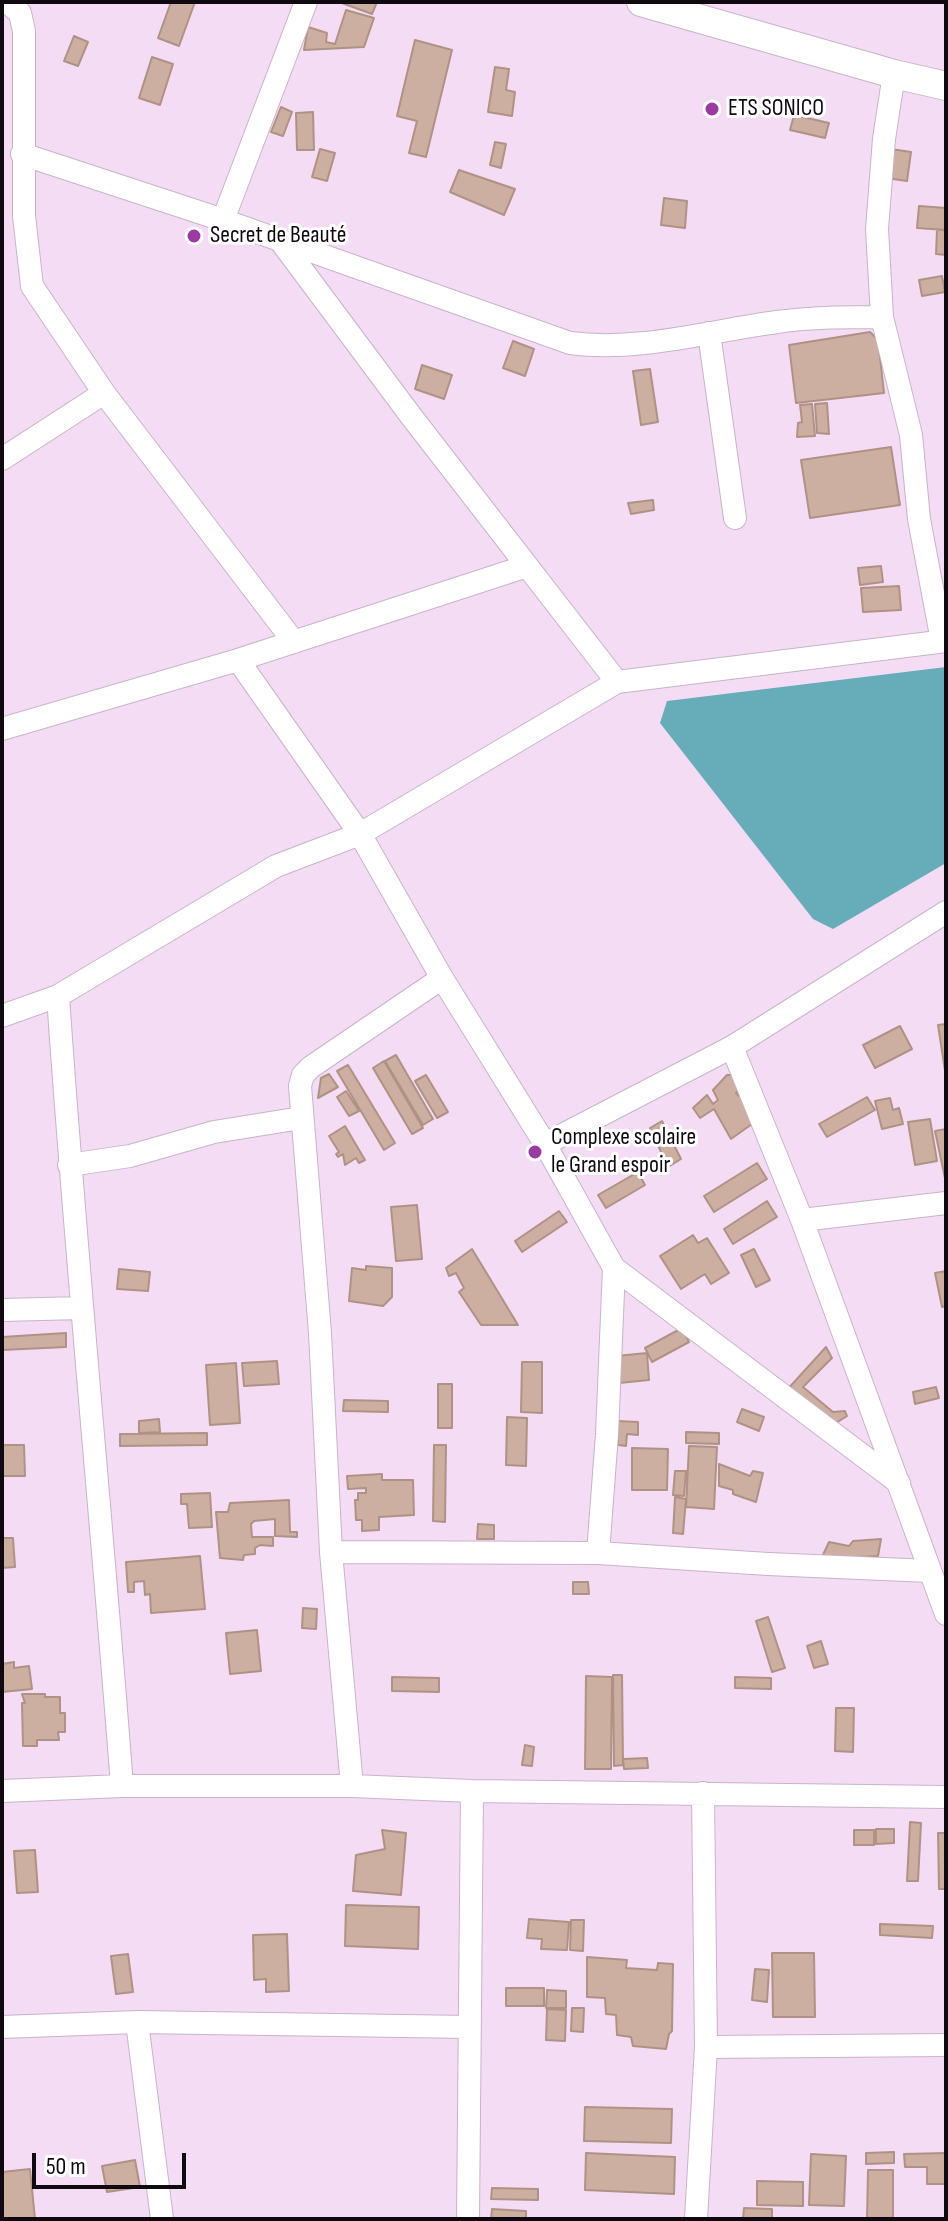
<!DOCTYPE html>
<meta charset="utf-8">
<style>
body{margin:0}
#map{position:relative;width:948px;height:2221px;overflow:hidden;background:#f4ddf4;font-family:"Sofia Sans Condensed",sans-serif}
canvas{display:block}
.frame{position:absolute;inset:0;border:4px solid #100910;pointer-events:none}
.scale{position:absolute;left:32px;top:2153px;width:154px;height:36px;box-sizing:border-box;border:4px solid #100910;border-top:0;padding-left:10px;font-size:24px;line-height:28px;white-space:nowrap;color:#100910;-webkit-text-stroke:6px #fff;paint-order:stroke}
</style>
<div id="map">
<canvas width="948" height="2221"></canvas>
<div class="frame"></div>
<div class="scale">50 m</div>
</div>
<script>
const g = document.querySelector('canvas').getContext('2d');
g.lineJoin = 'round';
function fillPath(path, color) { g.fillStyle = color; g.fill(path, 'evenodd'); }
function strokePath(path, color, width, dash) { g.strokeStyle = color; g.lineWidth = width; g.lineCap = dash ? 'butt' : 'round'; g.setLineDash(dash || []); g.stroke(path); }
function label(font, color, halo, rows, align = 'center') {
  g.font = font + ' "Sofia Sans Condensed",sans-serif'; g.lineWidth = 6; g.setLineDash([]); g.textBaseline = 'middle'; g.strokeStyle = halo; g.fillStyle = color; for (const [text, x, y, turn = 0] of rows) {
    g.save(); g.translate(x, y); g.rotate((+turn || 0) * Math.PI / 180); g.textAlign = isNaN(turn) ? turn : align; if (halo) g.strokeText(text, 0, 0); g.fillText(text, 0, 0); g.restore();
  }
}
const water = new Path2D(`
 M946,667v196l-113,66 -20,-10 -153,-196 7,-22z`);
const building = new Path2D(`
 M171,2h24l-16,44 -21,-8z
 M339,2h38l-5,12z
 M346,10l28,8 -10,29 -60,3 4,-23 19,6 -1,9 9,2z
 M74,36l14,6 -10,24 -14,-5z
 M415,40l37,10 -26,107 -17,-4 8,-32 -20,-5z
 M152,57l21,7 -13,41 -21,-7z
 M495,67l14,2 -3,21 9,2 -3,24 -24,-4z
 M281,107l11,5 -9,24 -12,-4z
 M313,112l1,38h-17l-1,-37z
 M794,115l35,8 -4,15 -35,-8z
 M495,142l11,2 -5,24 -11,-3z
 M320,149l15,4 -8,28 -15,-4z
 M891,149l20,3 -4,29 -21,-3z
 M459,170l56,19 -11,26 -54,-23z
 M664,198l23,3 -2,27 -24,-3z
 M919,206l27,2v22l-29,-2z
 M937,230h9v25l-10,-1z
 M942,276l3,16 -23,4 -3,-16z
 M870,332l8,8 6,53 -88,10 -7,-58z
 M513,341l21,8 -9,27 -22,-8z
 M422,365l30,10 -8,24 -29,-10z
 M650,369l8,53 -17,3 -8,-54z
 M827,403l2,31 -12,-1 -2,-29z
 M812,404l3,32 -18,1 1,-14 4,-1 -2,-17z
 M891,447l9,58 -90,13 -9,-58z
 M653,500l1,10 -23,4 -3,-11z
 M881,566l2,16 -23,3 -2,-17z
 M899,586l2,24 -38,2 -2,-24z
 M946,1024v53l-8,-52z
 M900,1026l12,23 -37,19 -12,-23z
 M396,1055l37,64 -10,6 -38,-64z
 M384,1061l39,67 -11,6 -39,-66z
 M348,1065l47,78 -11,7 -47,-79z
 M329,1074l9,13 -20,11 3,-20z
 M426,1075l22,37 -11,6 -22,-37z
 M727,1075h7l5,15 -3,3 3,3 2,-3 11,31 -21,15 -17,-30 -14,9 -7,-10 14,-13 6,9 5,-4 -5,-10z
 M346,1091l13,20 -10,5 -12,-19z
 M867,1097l8,13 -48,27 -8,-13z
 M890,1098l3,12 6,-2 4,16 -21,5 -7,-28z
 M930,1119l7,42 -22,4 -7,-43z
 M662,1121l19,38 -13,8 -18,-39z
 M345,1126l20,34 -6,3 -3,-5 -11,7 -2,-11 -5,3 -2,-3 3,-2 -10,-16z
 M946,1129v54l-11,-52z
 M757,1163l10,16 -53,33 -10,-16z
 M638,1172l7,13 -39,23 -8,-13z
 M767,1201l10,16 -44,27 -9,-15z
 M417,1205l5,54 -26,2 -5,-54z
 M559,1211l8,11 -45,30 -7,-11z
 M693,1235l5,8 9,-5 22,35 -18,11 -6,-10 -24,15 -21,-33z
 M472,1249l46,76h-37l-22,-33 5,-4 -8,-15 -7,3 -3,-8z
 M754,1249l16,31 -14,7 -15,-32z
 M366,1266l26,2v29l-9,9 -34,-5 3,-33 14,2z
 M119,1269l31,3 -2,19 -31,-2z
 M946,1271v35l-4,1 -7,-34z
 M682,1328l7,14 -37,20 -7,-14z
 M66,1333v14l-64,3v-13z
 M826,1347l6,11 -29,29 30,25 12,-1 2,5 -11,7 -50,-32z
 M647,1353l2,27 -30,3 -3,-27z
 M277,1361l2,23 -35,2 -2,-23z
 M522,1362h20v51l-21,-1z
 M236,1363l4,60 -30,2 -4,-60z
 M438,1384h14v44h-14z
 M936,1387l3,11 -24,6 -2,-12z
 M344,1400l44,1v11l-45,-1z
 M742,1409l22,8 -5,14 -22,-9z
 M507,1417l20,1 -1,48 -20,-1z
 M159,1419l1,13 -21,1v-12z
 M618,1421l20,1v13l-11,-1 -1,12 -8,-1z
 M686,1432l33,1v11l-33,-1z
 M207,1433v12l-87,1v-12z
 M2,1445h22l1,31h-23z
 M434,1445h12l-1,77 -12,-1z
 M689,1446l28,1 -3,62 -28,-2z
 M632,1448l36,1 -1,41h-35z
 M719,1464l31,12 3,-5 10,2 -7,29 -23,-8v-4l-14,-4z
 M675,1471h11l-2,25 -11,-1z
 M382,1474v6h31l1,35 -35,2v13l-17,1v-11h-6l-1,-20h3v-7h8v-5l-18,1 -1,-13z
 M210,1493l2,34 -23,1 -2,-24h-6v-10z
 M675,1497l11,2 -3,35 -10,-1z
 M289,1500l1,32h7v5l-22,-1v-17l-21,2 -3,3 1,13h21v9l-13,-1 -5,3v6l-11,1 -1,5 -23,-2 -4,-46h12l2,-9z
 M478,1524l16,1v14h-17z
 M2,1538h11l2,29 -13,1z
 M881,1539l-3,17 -57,3 8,-17 20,4 4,-5z
 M200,1556l5,53 -54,4 -1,-19 -5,1 -1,-14 -10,1v10h-6l-2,-30z
 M573,1582h15l1,12h-16z
 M303,1608l14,1 -1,20 -14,-1z
 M768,1617l17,51 -13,4 -16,-51z
 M257,1630l4,41 -31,3 -4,-41z
 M821,1641l7,23 -14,4 -7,-22z
 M14,1662v6l15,-2 3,23 -30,3v-28z
 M613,1675h9l1,90 -9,1z
 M586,1676l26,1 -1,92h-26z
 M392,1677l47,1v14l-47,-1z
 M735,1677l36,1v11l-36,-1z
 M22,1694h23v3h15v16h5v19h-7l1,8h-22v6h-14l-1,-43h3z
 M836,1708h18l-1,44 -18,-1z
 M525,1745l9,2 -2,19 -10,-1z
 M647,1758l1,10 -24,1 -1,-10z
 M910,1822l11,1 -3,58h-11z
 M876,1829h18v14l-18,1z
 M382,1830l24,3 -5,62 -48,-4 3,-36 29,-6z
 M854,1830h20v15h-20z
 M938,1833h8v56h-7z
 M35,1850l3,42 -21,1 -3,-42z
 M346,1905l73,2 -1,42 -73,-3z
 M529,1919l40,3 -2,28 -26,-1 1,-10 -15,-1z
 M571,1920h13l-1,31 -13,-1z
 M880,1924l53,2 -1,12 -52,-3z
 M287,1934l2,57 -23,1v-13l-12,1 -1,-45z
 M772,1953h42l1,64h-42z
 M128,1954l5,38 -17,2 -5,-38z
 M587,1957l40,3 -1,8 31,2 1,-7 15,1 -1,67 -3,3 -3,15 -33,-3 -2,-9 -14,-2 -1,-20 -10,-1 -1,-16 -18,-1z
 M755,1969l14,1 -2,32 -15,-2z
 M506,1988h38v18h-38z
 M547,1990l19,1v17h-20z
 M572,2008h12l-1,24 -12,-1z
 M547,2009l19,1 -1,31 -19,-1z
 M585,2107l87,2 -1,34 -87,-2z
 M894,2152v11l-28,1v-11z
 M586,2153l89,4 -1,37 -89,-4z
 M946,2153v31h-19v-17h-22l-1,-13z
 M811,2154l35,2 -2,50 -35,-1z
 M135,2160l5,27 -33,5 -5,-26z
 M30,2169l5,50h-33v-47z
 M868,2170h25v49h-26z
 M757,2181l46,1v24l-46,-1z
 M492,2188l46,1v11l-47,-1z
 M744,2208l28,1v10h-29z
 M492,2209l34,2v8h-35z`);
const minor = new Path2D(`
 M7,2l13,11 4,18v185l8,70 72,107 190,249
 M894,74l-10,65 -7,90 5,88 29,118 8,84 23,122
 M22,154l201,66 347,123c69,9 139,-12 207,-21 35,-5 70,-5 105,-5
 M223,220l83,-218
 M282,243l129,173 206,266
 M709,333l26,185
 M2,459l102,-66
 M238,660l122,174 82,144 103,166 69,124 -7,166 -9,119
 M2,729l236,-69 289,-94
 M58,996c18,264 44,527 64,790
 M2,1016l56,-20 218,-130 84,-32 257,-152 329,-41
 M732,1047l70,173 144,394
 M545,1144l187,-97 214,-135
 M69,1165l61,-9 84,-24 87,-14
 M802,1220l144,-17
 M614,1268l285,215
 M2,1310l79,-2
 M331,1552l267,1 170,11 161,7
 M352,1786l-21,-234 -11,-219 -20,-247 3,-11 8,-8 131,-89
 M2,1791l120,-5h230l120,5 474,6
 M137,2022l25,197
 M2,2027l135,-5 332,5
 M706,2047l240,-2
 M468,2219l4,-428
 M696,2219l10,-172 -3,-254`);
const tertiary = new Path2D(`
 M641,2l253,72 52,12`);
const markers = [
 [712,109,8,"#9a3aa3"],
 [194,236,8,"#9a3aa3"],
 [535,1152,8,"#9a3aa3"]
];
const poiNames = [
 ["ETS SONICO",728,109],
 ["Secret de Beauté",210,236],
 ["Complexe scolaire",551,1138],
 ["le Grand espoir",551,1166]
];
fillPath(water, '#66acb9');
fillPath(building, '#cdafa1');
strokePath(building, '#af9285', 2);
strokePath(minor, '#c9b3c9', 24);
strokePath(tertiary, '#c9b3c9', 30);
strokePath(minor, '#fff', 22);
strokePath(tertiary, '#fff', 28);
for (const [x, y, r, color] of markers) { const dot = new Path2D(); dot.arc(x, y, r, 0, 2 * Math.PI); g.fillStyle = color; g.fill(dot); strokePath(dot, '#fff', 3); }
label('24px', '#100910', '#fff', poiNames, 'left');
</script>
